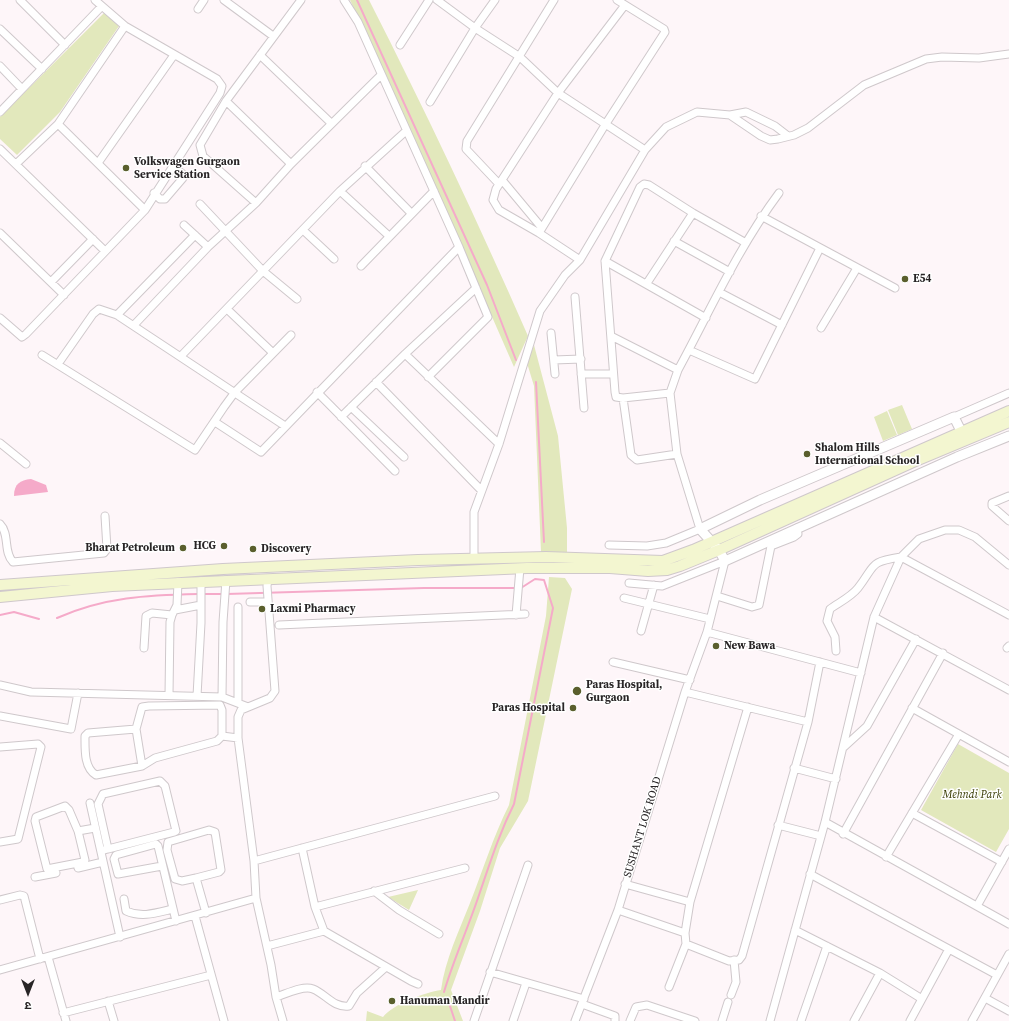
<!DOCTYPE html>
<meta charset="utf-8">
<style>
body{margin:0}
#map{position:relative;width:1009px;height:1021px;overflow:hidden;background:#fef6f9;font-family:"Source Serif 4","Noto Sans Devanagari",serif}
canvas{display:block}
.north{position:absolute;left:8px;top:973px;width:40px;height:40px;-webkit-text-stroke:3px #fff;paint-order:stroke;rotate:180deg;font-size:11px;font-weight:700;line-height:16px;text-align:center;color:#282526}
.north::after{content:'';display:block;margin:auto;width:14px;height:18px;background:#282526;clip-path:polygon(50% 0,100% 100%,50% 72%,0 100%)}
</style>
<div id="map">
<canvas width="1009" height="1021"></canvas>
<div class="north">उ</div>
</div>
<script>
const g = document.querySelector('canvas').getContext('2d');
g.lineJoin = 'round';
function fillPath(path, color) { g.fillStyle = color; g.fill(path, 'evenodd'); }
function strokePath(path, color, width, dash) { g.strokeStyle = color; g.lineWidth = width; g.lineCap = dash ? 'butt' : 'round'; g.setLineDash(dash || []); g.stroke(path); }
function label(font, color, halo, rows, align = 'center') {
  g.font = font + ' "Source Serif 4",serif'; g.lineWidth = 3; g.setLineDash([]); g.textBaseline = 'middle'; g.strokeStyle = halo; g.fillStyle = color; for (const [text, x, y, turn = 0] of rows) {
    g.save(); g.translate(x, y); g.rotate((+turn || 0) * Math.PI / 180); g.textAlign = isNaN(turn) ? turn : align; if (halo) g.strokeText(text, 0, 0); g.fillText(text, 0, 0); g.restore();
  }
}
const green = new Path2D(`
 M350,0h19c56,110 109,222 159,336l-14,31 -127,-290z
 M104,13l15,13 -59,86 -43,43 -17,-16v-22z
 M534,345l24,91 9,92v24h-26l-7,-166 -7,-23z
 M902,405l10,24 -14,6 -10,-25z
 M887,411l10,24 -14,6 -9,-24z
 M549,577l16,1 7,11 -44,212 -28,47 -20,63 -29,79 12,31h-97l1,-10 16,6c9,-12 42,-25 58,-27 4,-30 18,-59 29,-87 13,-33 23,-66 39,-98l37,-189z
 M958,744l51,29v56l-13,23 -75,-42z
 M418,890l-9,20 -21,-13z`);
const water = new Path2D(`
 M31,479l15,6 2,7 -34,4c0,-12 6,-16 17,-17z`);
const stream = new Path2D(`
 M357,0l130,285 29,75
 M536,382l8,160
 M203,594h19
 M227,594l197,-6h92
 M0,615l14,-3 25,7
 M57,618c47,-21 91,-23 141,-24
 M444,992c10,-34 25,-66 36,-100 11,-32 19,-58 34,-88l39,-196 -9,-28 -9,-1 -14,9
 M448,1000l7,21`);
const minor = new Path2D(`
 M20,0l45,45
 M224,0l49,36
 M344,0l14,22 101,225 29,70 -60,60
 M437,0l38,28 45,29 38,36 87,57
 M198,9l6,-9
 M0,29l42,40
 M400,45l29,-45
 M260,55l71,68
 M0,66l22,23
 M226,101l65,63
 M430,102l45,-74 20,-28
 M0,112l102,-106
 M730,115l16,-3 29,14 13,10
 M58,124l87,86
 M0,149l105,102
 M98,163l76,-108
 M16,164l42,-40 67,-98
 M365,166l46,47
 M502,180l40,48
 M499,184l-33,-35 1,-8 87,-141
 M340,191l49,45
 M154,193l6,6h5l18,-21v-4l-10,-7
 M256,203l-53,-47 -3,-11 26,-44 75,-101
 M200,204l63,67 34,28
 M761,216l134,72
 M184,225l24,22
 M303,230l31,29
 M0,233l64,62
 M539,233l66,-108 60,-93 -1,-3 -47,-29
 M674,241l56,31
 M580,260l-41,-27 -40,-23 -6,-10 3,-11 62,-96 67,-88
 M605,261l101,57
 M361,266l73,-75
 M51,282l42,-43
 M647,283l46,-70
 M719,292l63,33
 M575,297l9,111
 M227,309l46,44
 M117,315l78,-80
 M0,318l22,19 4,-3 119,-124 75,-117 2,-7 -5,-7 -92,-53 -30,-26
 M134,325l74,-78 48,-44 35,-39 90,-89
 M821,328l36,-60
 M551,333l4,41
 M611,336l67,34
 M689,350l66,29 65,-131
 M405,354l94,90
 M42,355l153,95 29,-43 11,-15 56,-57
 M181,356l159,-165 66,-60
 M554,360l27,-1
 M58,364l35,-50 6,-5 18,6 168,111
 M581,374h32
 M376,382l105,108
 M317,392l78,79
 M670,393l-47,5 -7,-1 -1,-5 -10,-131 35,-74 4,-3 5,1 44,28 53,30
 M623,398l8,57 6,5 40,-6
 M351,407l53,50
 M341,417l64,-63 71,-66
 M954,417l55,-24
 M215,422l46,30 198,-205
 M0,443l26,21
 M1009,496l-17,7v3l17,15
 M0,524c10,10 3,28 13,38l91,-9 3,-4 -2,-33
 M609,545l38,1 19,-3 34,-14 -23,-75 -7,-61 8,-23c32,-59 60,-122 101,-177
 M474,559v-47l25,-68 41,-133 25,-36 15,-15 65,-110 21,-23 31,-15 33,3 31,21 9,4 8,-1 16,-4 14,-7 56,-43 62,-26 16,-2 37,1 30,-4
 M268,579l-1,7 8,105 -5,7 -29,12 -3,7v21l16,123 2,37 15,67 5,32 7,24
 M629,583l33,3 63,-25
 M717,596l35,11 7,-2 12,-59 23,-9 4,-3 -1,-6
 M624,598l86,21
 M250,602h18
 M175,610l26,-5
 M516,615l4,-47
 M874,617l135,73
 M279,625l246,-11
 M641,631l13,-46
 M707,632l154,41
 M144,648l2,-32 6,-3 20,2
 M1007,648l2,-2
 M836,651l-1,-14 -8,-16 3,-12c8,-6 21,-12 28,-21 18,-23 10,-26 43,-31l108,58
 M613,662l77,18
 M0,685l31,7 191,5 26,10
 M685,692l123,30
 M169,695l1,-73 2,-7 5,-10 1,-23
 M197,696l4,-73v-42
 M222,697l1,-75 3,-42
 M238,703v-96
 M912,708l97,54
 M0,716l71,13 7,-36
 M136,729l6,37
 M222,736v-26l-2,-5 -71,1 -7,1 -6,22 -48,4 -3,3c0,14 -1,32 11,39l46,-9 13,-8 62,-17 5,-5 16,2
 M0,747l38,-3 3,3 -23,92 -18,3
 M844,747l23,-21 49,-87
 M794,768l42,11
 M90,803l30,134
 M912,813l90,49
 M825,822l184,102
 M778,825l43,11
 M78,831l-9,-21 -4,-4 -29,11 -1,4 12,48 36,-7 2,-2 -7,-29 17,-3
 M843,834l100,-181
 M302,848l13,59 9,24 87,50 7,3
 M101,851l7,-2 66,-17 2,-1 -11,-45 -5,-5 -57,13 -5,10 10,45
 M886,857l73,-123
 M254,861l241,-65
 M162,866l-44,8 -4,-15 2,-4 40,-11 2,2 18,75
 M78,868l25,-6
 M810,874l187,101
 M35,877l21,-4
 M196,878l23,-6 2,-2 -6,-38 -6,-2 -41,12 -1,8 8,29 7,2 14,-3 10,35
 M625,884l65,18
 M374,891l25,19 40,24
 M124,899l2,12c16,7 30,2 47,-2
 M0,900l20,-5 4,1 16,63
 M977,906l32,-57
 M315,907l150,-39
 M618,910l67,23
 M195,916l29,105
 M795,930l85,43 42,26
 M686,944l-1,-11 5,-31 58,-195
 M267,946l57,-15
 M48,957l18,64
 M0,970l256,-72
 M490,972l94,27
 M669,987l17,-43 43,17 10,-1 3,-4 66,-234 12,-60
 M731,995l5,-13 -2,-22
 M276,997c10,-3 27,-12 37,-8 13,5 20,19 36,17l8,-13 29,-26
 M985,998l24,13
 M108,1001l6,20
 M582,1004l33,12v5
 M63,1013l148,-38
 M474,1021l54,-156
 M513,1021l13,-38
 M575,1021l43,-111 67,-218 22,-60 18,-71
 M630,1021l6,-14 11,-2 48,16
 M722,1021l6,-19
 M770,1021l55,-199 49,-205 27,-60 18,-18 26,-9h14l16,7 34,28
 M801,1021l26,-75
 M854,1021l26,-48
 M910,1021l39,-72
 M972,1021l37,-67`);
const tertiary = new Path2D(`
 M961,431l-7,-14 -194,83 -60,29 19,21 6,11 232,-104 52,-21`);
const secondary = new Path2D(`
 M0,585l223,-16 195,-9 128,-3 117,4 30,-11 316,-139
 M0,597l112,-11 415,-18h83l38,3 19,-1 13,-4 39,-16 192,-87 98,-41`);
const markers = [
 [126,168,4,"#5a5f2d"],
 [905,279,4,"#5a5f2d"],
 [807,454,4,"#5a5f2d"],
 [224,546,4,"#5a5f2d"],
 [183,548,4,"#5a5f2d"],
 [253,549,4,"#5a5f2d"],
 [262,609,4,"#5a5f2d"],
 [716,646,4,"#5a5f2d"],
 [577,691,5,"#5a5f2d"],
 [573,708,4,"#5a5f2d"],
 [392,1001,4,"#5a5f2d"]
];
const poiNames = [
 ["Volkswagen Gurgaon",134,162],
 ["Service Station",134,175],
 ["E54",913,279],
 ["Shalom Hills",815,448],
 ["International School",815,461],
 ["HCG",216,546,"right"],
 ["Bharat Petroleum",175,548,"right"],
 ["Discovery",261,549],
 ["Laxmi Pharmacy",270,609],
 ["New Bawa",724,646],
 ["Paras Hospital,",586,685],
 ["Gurgaon",586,698],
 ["Paras Hospital",565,708,"right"],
 ["Hanuman Mandir",400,1001]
];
const parkNames = [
 ["Mehndi Park",972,795]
];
const streetNames = [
 ["SUSHANT LOK ROAD",643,827,-73]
];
fillPath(green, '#e2e8bc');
fillPath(water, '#f5aac9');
strokePath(stream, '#f5aac9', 2);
strokePath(minor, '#cfc8cb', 9);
strokePath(tertiary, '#cfc8cb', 11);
strokePath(secondary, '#cfc8cb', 12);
strokePath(minor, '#fff', 7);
strokePath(tertiary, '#fff', 9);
strokePath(secondary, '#f3f6d0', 10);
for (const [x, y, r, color] of markers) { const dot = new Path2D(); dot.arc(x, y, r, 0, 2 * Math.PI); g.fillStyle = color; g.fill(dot); strokePath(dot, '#fff', 1.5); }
label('bold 11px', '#282526', '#fff', poiNames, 'left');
label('italic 11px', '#373b01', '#fff', parkNames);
label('11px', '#282526', '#fff', streetNames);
</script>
